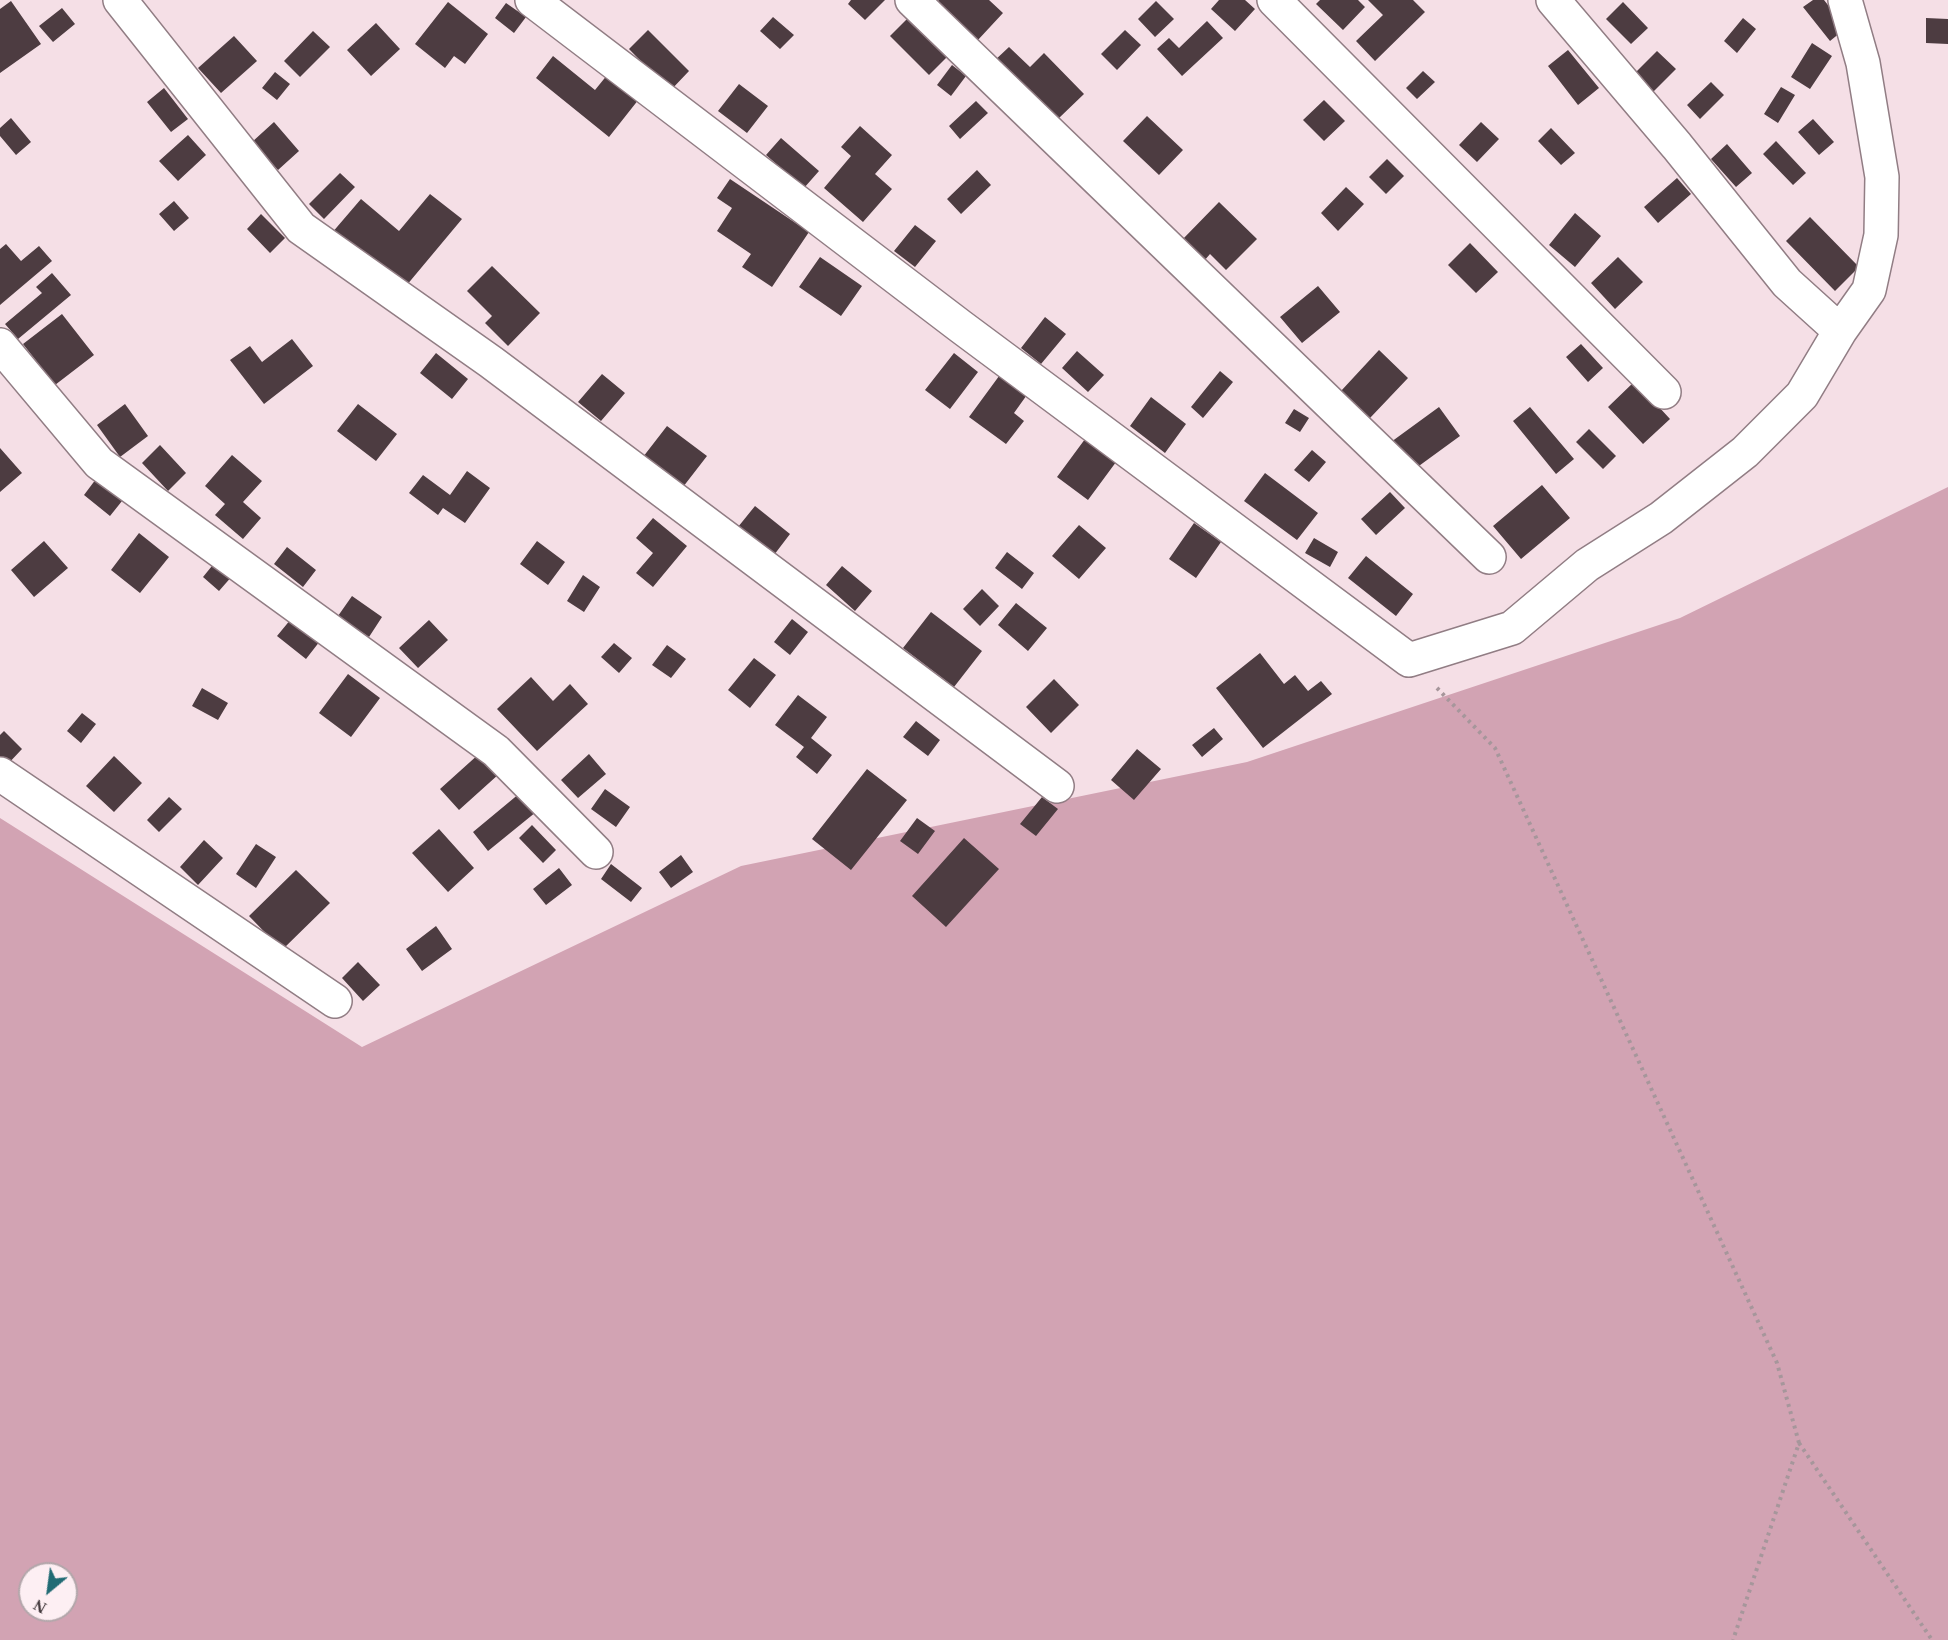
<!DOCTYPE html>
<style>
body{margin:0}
#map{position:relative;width:1948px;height:1640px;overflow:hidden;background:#f5dfe6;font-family:"Times New Roman",serif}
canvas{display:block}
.north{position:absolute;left:18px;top:1562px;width:60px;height:60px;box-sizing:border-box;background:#fdeff3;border:2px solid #b2a6aa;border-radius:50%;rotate:209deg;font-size:16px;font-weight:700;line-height:24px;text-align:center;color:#42393c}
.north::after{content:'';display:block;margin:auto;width:21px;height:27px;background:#216b74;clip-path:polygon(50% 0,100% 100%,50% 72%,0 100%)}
</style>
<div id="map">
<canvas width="1948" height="1640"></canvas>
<div class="north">N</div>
</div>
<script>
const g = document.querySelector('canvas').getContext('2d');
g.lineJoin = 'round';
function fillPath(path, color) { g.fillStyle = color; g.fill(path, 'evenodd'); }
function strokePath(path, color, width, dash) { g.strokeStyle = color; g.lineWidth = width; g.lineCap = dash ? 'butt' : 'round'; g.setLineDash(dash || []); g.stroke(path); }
const forest = new Path2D(`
 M1948,487v1153h-1948v-822l362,229 379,-181 506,-104 433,-144zM30,1574h36v36h-36z`);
const building = new Path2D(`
 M851,0h34l-20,20 -17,-16z
 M939,0h50l14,13 -26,28 -42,-38z
 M1219,0h26l10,9 -20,22 -24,-22z
 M1320,0h38l7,7 -22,23 -27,-26z
 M1368,0h45l12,12 -50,49 -19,-20 27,-26z
 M1813,0h11l22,28 -16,13 -27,-34z
 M11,1l30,43 -41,29v-64z
 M1156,1l18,18 -19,18 -17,-18z
 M448,2l40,32 -23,30 -11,-8 -9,12 -30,-24z
 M1623,2l25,26 -17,16 -25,-25z
 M506,3l20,14 -12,16 -19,-15z
 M62,8l13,16 -22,18 -14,-16z
 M910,16l39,39 -20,20 -39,-39z
 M773,17l21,18 -14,14 -20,-18z
 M1743,18l13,11 -19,24 -13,-12z
 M1926,18l22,1v25l-22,-1z
 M1207,21l16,17 -41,38 -25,-27 12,-11 10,10z
 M376,23l24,26 -29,27 -24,-26z
 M648,30l41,41 -19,20 -41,-42z
 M1125,30l16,15 -24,25 -16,-16z
 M313,31l17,16 -30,30 -16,-16z
 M234,36l23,25 -36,32 -23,-25z
 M1812,43l20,13 -22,33 -19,-12z
 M1009,47l21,20 14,-14 40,41 -25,24 -36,-35 -4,4 -26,-25z
 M1568,50l31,38 -21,17 -30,-39z
 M1657,51l19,18 -23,23 -18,-19z
 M553,56l42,34 13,-16 31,25 -30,38 -73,-59z
 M952,65l14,11 -15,20 -14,-11z
 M1423,71l12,11 -18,17 -11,-11z
 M275,72l15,12 -13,16 -15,-12z
 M1711,82l13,13 -24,24 -13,-14z
 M739,84l29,22 -21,27 -29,-22z
 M1781,87l14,8 -17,28 -14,-9z
 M164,88l24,31 -17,13 -24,-30z
 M1324,100l21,21 -21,20 -21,-21z
 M976,101l12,12 -28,26 -11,-13z
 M1147,116l36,34 -24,25 -36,-34z
 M11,118l20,24 -15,13 -16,-19v-8z
 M1813,119l21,23 -15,13 -21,-23z
 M274,122l25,29 -21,19 -26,-28z
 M1481,122l18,17 -22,23 -18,-17z
 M860,126l32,29 -17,19 17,15 -29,33 -39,-34 27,-32 -10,-9z
 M1551,128l24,25 -14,12 -23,-24z
 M188,135l18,20 -28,26 -19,-20z
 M781,138l38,33 -15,17 -38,-33z
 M1776,141l30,32 -13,12 -30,-31z
 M1727,144l25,29 -16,14 -25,-28z
 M1387,159l17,17 -18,18 -17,-17z
 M977,170l14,15 -30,29 -14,-15z
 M340,173l15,14 -31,32 -15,-15z
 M1677,178l14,16 -33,29 -14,-16z
 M730,179l79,53 -37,55 -30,-20 9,-13 -34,-23 15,-23 -15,-10z
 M1346,187l18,17 -26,27 -17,-18z
 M430,194l32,25 -61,73 -70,-58 30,-35 38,32z
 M174,201l15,17 -15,13 -15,-17z
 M1219,202l38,37 -31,31 -16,-16 -6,7 -22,-21z
 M1575,213l26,23 -26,31 -26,-22z
 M261,214l24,24 -15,15 -23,-24z
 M1810,217l49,50 -24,24 -49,-50z
 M915,225l21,16 -21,26 -21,-16z
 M1470,243l28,29 -22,21 -28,-28z
 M6,244l15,17 18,-15 13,15 -52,44v-56z
 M820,257l42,29 -21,30 -42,-29z
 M1618,257l25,25 -28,27 -24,-26z
 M492,266l48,47 -32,33 -23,-23 7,-7 -25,-25z
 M52,273l19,22 -53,44 -13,-15 37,-31 -6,-6z
 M1318,286l22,26 -38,31 -22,-26z
 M62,314l32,41 -39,30 -32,-41z
 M1045,317l21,17 -25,30 -20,-16z
 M292,339l21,27 -49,38 -34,-44 20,-14 12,16z
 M1581,344l22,24 -15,14 -22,-25z
 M1379,350l29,28 -38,40 -29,-27z
 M1077,351l27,24 -16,17 -26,-24z
 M436,353l32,26 -16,20 -32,-26z
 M954,353l24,19 -28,37 -25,-19z
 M1220,371l13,11 -30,36 -12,-11z
 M1002,372l27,20 -15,21 10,8 -18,23 -37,-27z
 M602,374l23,19 -24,28 -23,-19z
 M1635,381l35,38 -27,25 -35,-37z
 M1151,397l35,27 -21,29 -35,-27z
 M125,404l23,32 -28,21 -23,-32z
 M358,404l39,30 -21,27 -39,-30z
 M1439,407l21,29 -48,35 -21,-29z
 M1530,407l44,52 -18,15 -43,-53z
 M1294,409l15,9 -9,14 -15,-9z
 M667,426l40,30 -24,31 -40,-30z
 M1589,429l27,27 -13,13 -27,-27z
 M1088,435l31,23 -31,42 -31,-23z
 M160,445l26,28 -18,18 -26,-28z
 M0,448l22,25 -22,19z
 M1312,450l14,12 -17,20 -15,-12z
 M232,455l30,26 -19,21 18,16 -18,21 -28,-24 10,-11 -20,-18z
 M467,471l23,17 -25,35 -22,-15 -5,7 -29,-22 14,-18 27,20z
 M1265,473l53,40 -21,27 -53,-39z
 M99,475l27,21 -16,20 -26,-21z
 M1542,485l28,33 -49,41 -28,-33z
 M1390,492l15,16 -29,27 -15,-16z
 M755,506l35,28 -16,21 -36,-28z
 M653,518l34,28 -34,41 -17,-14 17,-20 -17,-15z
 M1194,523l27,19 -25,36 -27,-19z
 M1079,525l27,23 -27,31 -27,-23z
 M139,533l30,24 -29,36 -29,-23z
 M1314,538l24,14 -8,15 -25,-14z
 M44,541l24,27 -34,29 -23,-27z
 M537,541l28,21 -17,23 -28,-21z
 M287,547l29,23 -13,17 -29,-23z
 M1007,552l27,21 -12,16 -27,-21z
 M1366,556l47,38 -17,22 -48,-38z
 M216,561l17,14 -14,16 -16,-14z
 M842,566l30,25 -17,20 -29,-26z
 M583,575l17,12 -16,25 -17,-11z
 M982,589l17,17 -19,20 -17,-17z
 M352,596l30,21 -13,20 -31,-21z
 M1016,603l31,25 -19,23 -30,-26z
 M931,612l51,39 -28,36 -51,-39z
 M291,619l29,22 -14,18 -29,-23z
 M792,619l16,13 -18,23 -16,-13z
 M429,620l19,20 -30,28 -19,-20z
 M614,643l18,15 -13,15 -18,-16z
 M667,645l19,14 -15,19 -19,-13z
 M1260,653l24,31 11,-9 13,16 13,-10 11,13 -69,54 -47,-60z
 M754,658l22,17 -26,33 -22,-18z
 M348,674l32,24 -29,39 -32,-24z
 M531,677l22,24 17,-17 18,20 -51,47 -40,-42z
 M1054,679l25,26 -28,28 -25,-26z
 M202,688l26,15 -10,17 -26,-14z
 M798,695l29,22 -16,21 21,17 -15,19 -21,-17 8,-10 -29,-22z
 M82,713l14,11 -15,19 -14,-12z
 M916,721l24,19 -12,16 -25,-19z
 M1214,728l9,11 -21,18 -10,-12z
 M4,731l18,18 -16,17 -6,-6v-25z
 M1137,749l24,20 -27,31 -23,-20z
 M480,753l19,21 -40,36 -19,-21z
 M589,754l17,20 -28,24 -17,-18z
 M114,756l28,27 -28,29 -28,-26z
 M867,769l40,31 -56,70 -39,-31z
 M605,789l25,18 -14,20 -25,-18z
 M520,793l16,19 -48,39 -15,-19z
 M169,797l13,12 -23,23 -12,-12z
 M1042,797l16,12 -22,27 -16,-12z
 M917,818l18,13 -17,23 -18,-13z
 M532,825l24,25 -13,13 -24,-25z
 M439,829l35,39 -26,24 -36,-39z
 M964,838l35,31 -53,58 -34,-31z
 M204,840l19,18 -25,27 -18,-18z
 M256,844l20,13 -20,31 -20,-14z
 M681,855l12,17 -22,16 -12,-16z
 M611,864l31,24 -11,14 -30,-23z
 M559,868l13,17 -26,20 -13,-16z
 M296,870l34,33 -48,47 -33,-34z
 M436,926l16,23 -30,22 -16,-22z
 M358,962l22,23 -17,16 -21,-23z`);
const path = new Path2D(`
 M1437,688l58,60 282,615 22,80 -66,197
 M1799,1443l133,197`);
const minor = new Path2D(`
 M120,0l181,228 190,134 566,424
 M532,0l428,326 449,334 103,-32 75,-63 74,-47 84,-66 57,-57 38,-64 29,-41 12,-55 1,-58 -19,-114 -18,-63
 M912,0l577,557
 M1274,0l390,392
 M1553,0l124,146 110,137 53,48
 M0,345l99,118 397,288 100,101
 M0,774l335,227`);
fillPath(forest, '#d2a3b3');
fillPath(building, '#4d3c41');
strokePath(minor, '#917d84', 36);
strokePath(path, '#a6969b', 4, [3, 4.5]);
strokePath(minor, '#fff', 33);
</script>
